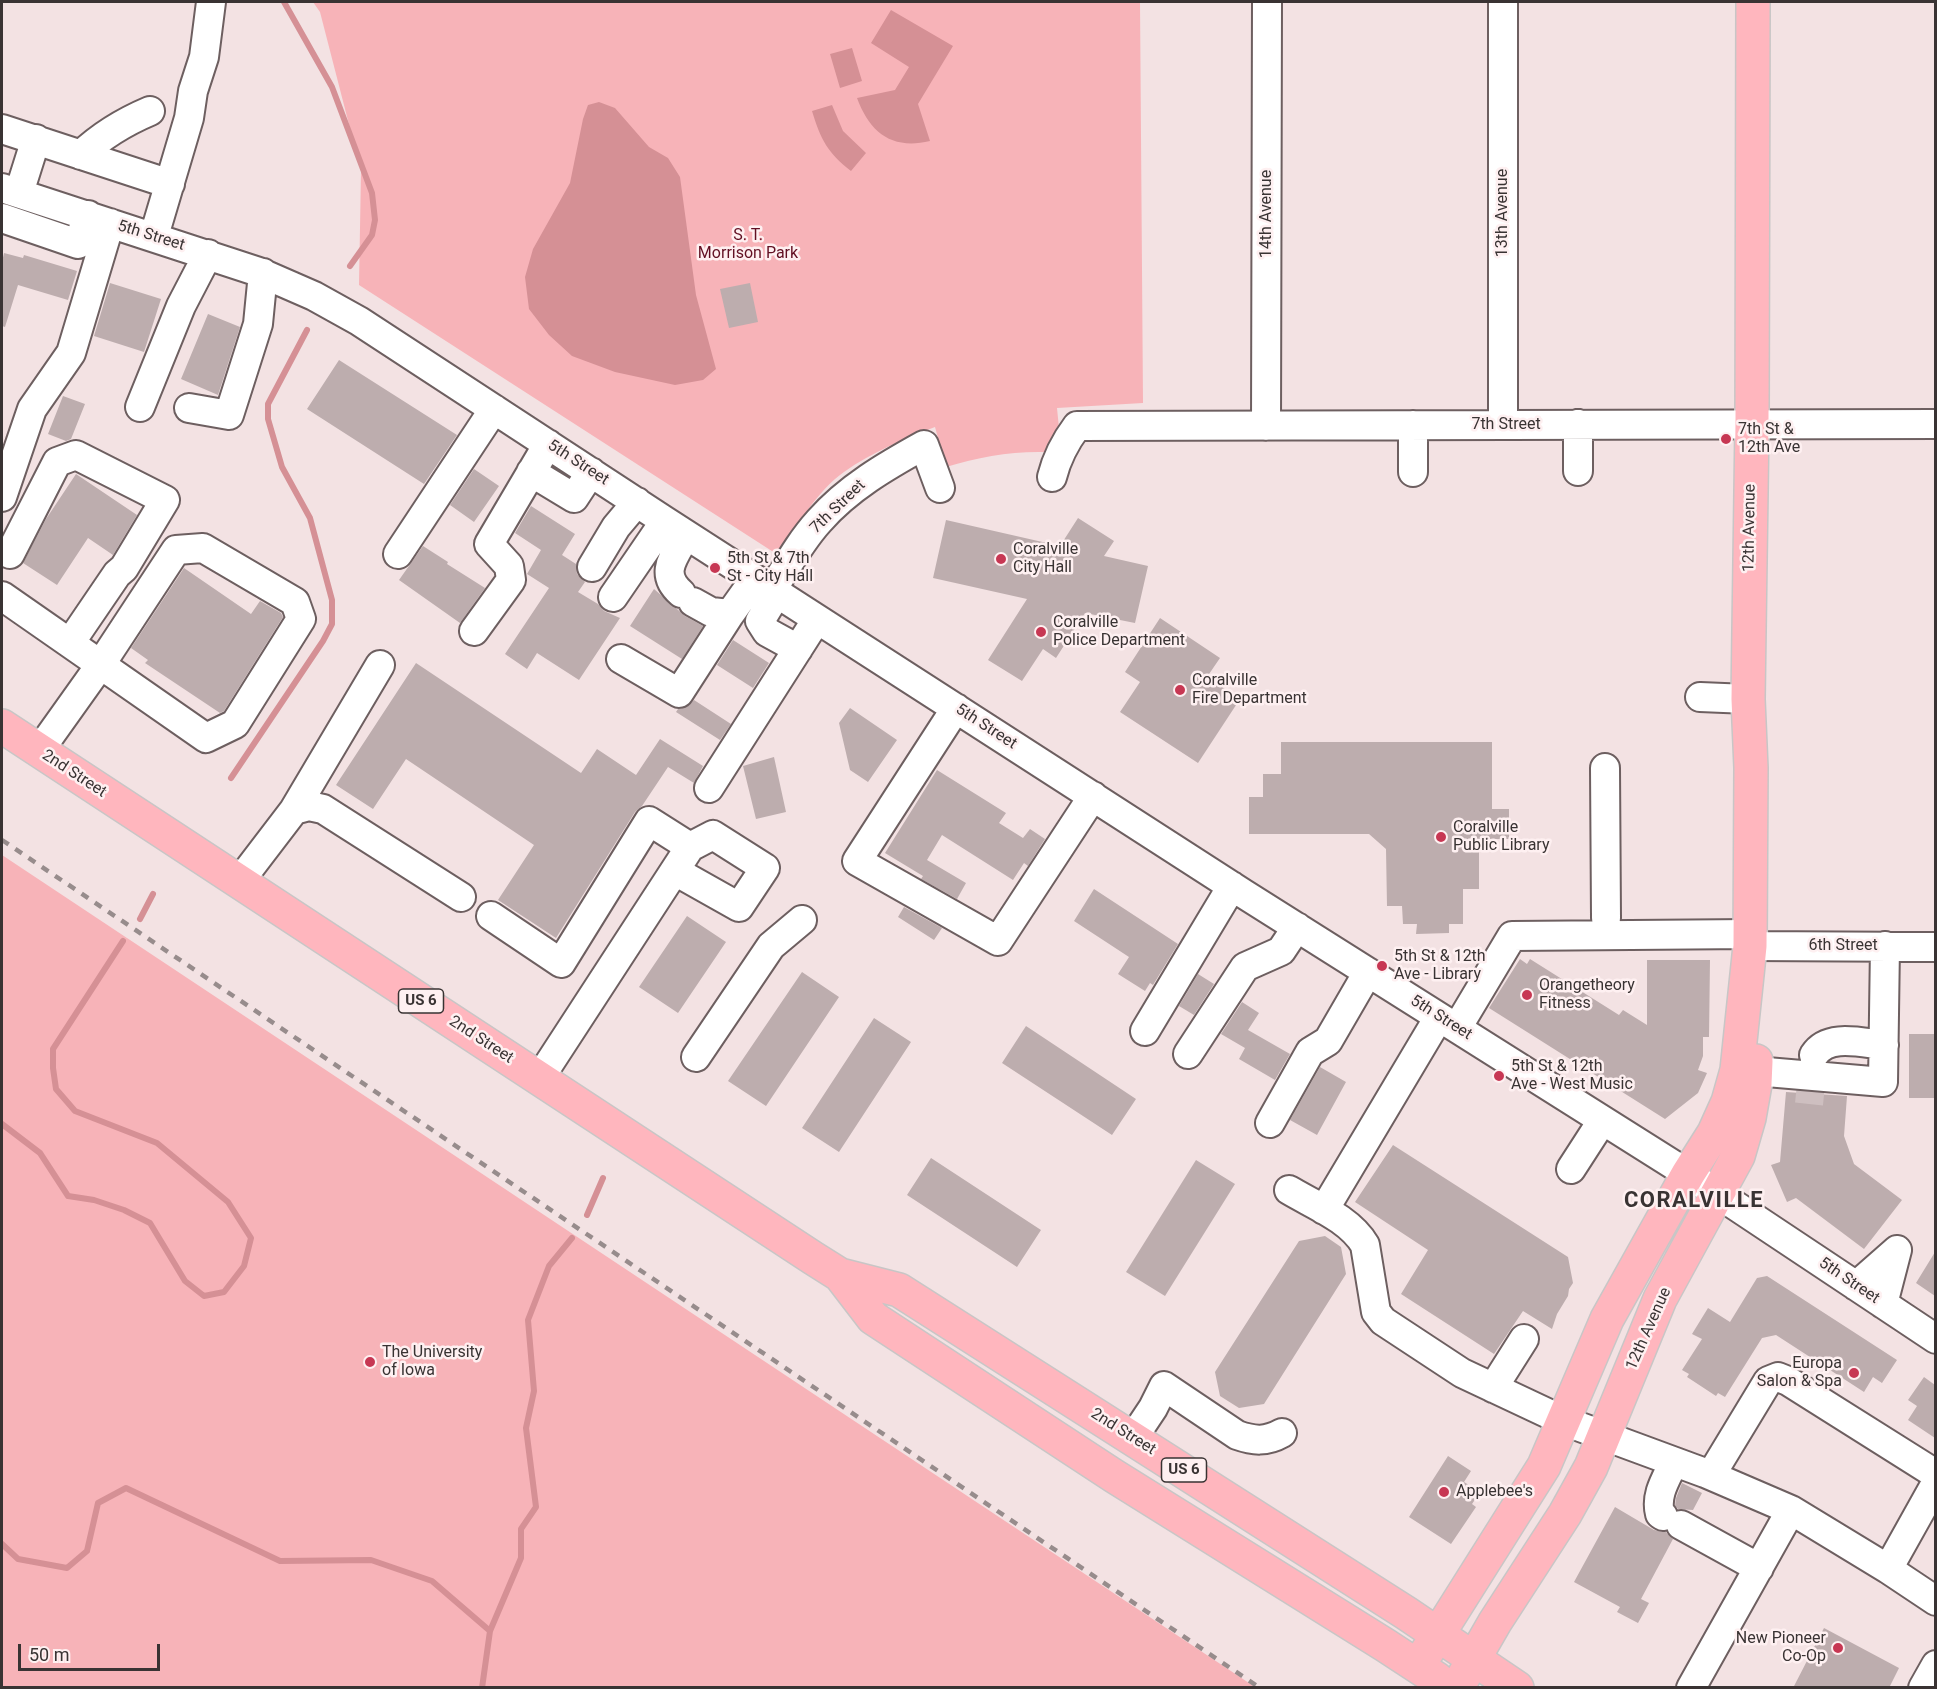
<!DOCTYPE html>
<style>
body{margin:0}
#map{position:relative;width:1937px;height:1689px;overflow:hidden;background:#f3e2e3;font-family:Roboto,sans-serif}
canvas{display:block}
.frame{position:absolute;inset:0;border:3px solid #393333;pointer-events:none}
.scale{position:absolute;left:18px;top:1644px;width:142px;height:27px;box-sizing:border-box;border:3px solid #393333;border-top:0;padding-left:8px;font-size:18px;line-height:21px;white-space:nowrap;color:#393333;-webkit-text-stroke:4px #fef0f1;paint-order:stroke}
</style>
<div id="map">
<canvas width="1937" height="1689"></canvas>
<div class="frame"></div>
<div class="scale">50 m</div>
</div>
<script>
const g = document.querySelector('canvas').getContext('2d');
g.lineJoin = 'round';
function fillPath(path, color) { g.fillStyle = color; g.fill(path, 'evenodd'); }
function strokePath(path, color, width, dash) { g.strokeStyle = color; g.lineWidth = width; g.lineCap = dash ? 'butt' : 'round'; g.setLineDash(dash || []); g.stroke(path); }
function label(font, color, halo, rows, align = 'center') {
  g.font = font + ' Roboto,sans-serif'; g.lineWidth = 5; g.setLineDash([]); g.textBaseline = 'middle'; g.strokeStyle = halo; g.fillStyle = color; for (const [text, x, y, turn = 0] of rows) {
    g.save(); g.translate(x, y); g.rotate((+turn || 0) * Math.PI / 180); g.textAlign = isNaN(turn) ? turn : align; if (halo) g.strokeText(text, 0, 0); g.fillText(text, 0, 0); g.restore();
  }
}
const green = new Path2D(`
 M313,2h827l3,401 -86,5 2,20 -13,24c-35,-1 -67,5 -100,15l-11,-40c-31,12 -63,25 -91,45 -27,19 -48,55 -66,83l-419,-270 2,-114 -41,-159z
 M2,855l1253,832h-1253z`);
const water = new Path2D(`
 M891,10l62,36 -35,58 12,37c-38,9 -60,-8 -73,-43l38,-8 14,-23 -38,-24z
 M852,48l10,33 -22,7 -10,-34z
 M599,102l16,6 34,39 19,11 12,19 16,118 20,74 -13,11 -28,5 -60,-13 -43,-16 -23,-21 -20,-26 -4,-32 8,-28 37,-66 13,-64 5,-14z
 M832,105l11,26 23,22 -15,18c-24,-19 -30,-31 -39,-60z`);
const stream = new Path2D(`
 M284,2l48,85 40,106 3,27 -3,15 -22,31
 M231,778l92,-137 9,-17v-24l-22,-82 -28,-51 -14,-48v-15l39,-74
 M140,919l13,-25
 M2,1124l38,29 28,43 26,4 30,10 26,13 35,58 19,15 20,-4 20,-26 7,-28 -23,-36 -71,-59 -82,-32 -19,-22 -3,-21v-19l70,-108
 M587,1215l16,-37
 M2,1544l16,15 49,9 20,-17 11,-48 28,-15 154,73 91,-1 61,21 58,50 -8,57
 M490,1631l31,-73v-29l15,-22 -10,-79 8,-37 -6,-71 21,-54 23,-28`);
const building = new Path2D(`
 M4,253l19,5 1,-3 53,16 -9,29 -50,-15 -13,42 -3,-1v-64z
 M110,283l51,16 -17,53 -50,-16z
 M750,283l8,39 -29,6 -9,-39z
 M208,314l32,13 -22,68 -37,-16z
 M339,360l118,75 -33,49 -117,-75z
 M63,396l22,8 -14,35 -5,2 -18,-7z
 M474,469l25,17 -25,36 -24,-17z
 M76,474l61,41 -24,40 -25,-17 -31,47 -34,-22 23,-44z
 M531,506l44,28 -13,21 14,9 1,10 8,8 -7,10 20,12 6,7 16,7 -41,62 -42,-27 -10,16 -22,-15 44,-66 -22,-14 14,-24 -26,-17z
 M1078,518l36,23 -10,15 44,10 -13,57 -50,-10 -29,45 -13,-9 -21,32 -34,-21 39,-61 -94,-21 13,-58 114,26z
 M423,546l25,16 -1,2 38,24 -25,35 -61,-43z
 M184,568l67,46 9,-13 21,12 2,4 -59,94 -4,2 -75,-50 3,-3 -17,-12z
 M654,589l31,27 18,10 -21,33 -52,-33z
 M1160,618l60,40 -13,19 33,22 -42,64 -78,-51 20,-30 -15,-10z
 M733,640l36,23 -16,25 -36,-23z
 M416,663l165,110 16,-24 39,26 24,-36 43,27 -9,17 -26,-16 -26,39 -7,6 -79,126 -58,-38 36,-55 -128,-86 -33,50 -37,-24z
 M694,700l37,24 -11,16 -44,-28 2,-3 9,-2z
 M850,708l47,32 -29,42 -18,-12 -11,-47z
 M1281,742h211v67h17v30h-30v50h-16v35h-14v9l-33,1 1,-10h-14l-1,-18h-15l-1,-57 -17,-15h-120v-37h14v-23h18z
 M774,757l12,55 -30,7 -13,-53z
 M937,770l69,43 -7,10 24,15 7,-9 15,10 -17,27 -4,-3 -11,17 -71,-45 -15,25 39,23 -9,16 -36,-20 2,-3 -38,-23z
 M1094,889l84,55 -25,41 -3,-2 -5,8 -27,-17 11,-17 -55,-36z
 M904,907l38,21 -8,12 -36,-23z
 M687,916l39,26 -48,71 -39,-26z
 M1520,959l7,5 3,-5 89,56 4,-5 24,15v-65h63l-1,77h-6v19l-5,14 9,3 -9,20 -33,26 -176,-111z
 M802,972l37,25 -73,109 -38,-25z
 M1198,974l16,10 -20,31 -15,-9z
 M1242,1002l17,11 -11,17 42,24 -15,26 -36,-21 6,-11 -24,-14z
 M874,1018l37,24 -72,110 -37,-24z
 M1026,1026l110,73 -24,36 -110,-72z
 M1909,1034h26v64h-26z
 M1320,1067l26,15 -29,53 -27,-15z
 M1786,1092l61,4 -3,40 10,28 48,36 -38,49 -68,-51 -9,4 -16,-37 9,-3z
 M1393,1145l175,112 5,26 -4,6 -1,7 -11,18 -5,15 -29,-18 -29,43 -93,-60 27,-44 -73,-48z
 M931,1158l110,72 -24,37 -110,-72z
 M1196,1160l39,24 -70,112 -39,-24z
 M1325,1236l16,11 5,27 -82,130 -25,4 -19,-12 -5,-24 84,-131z
 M1935,1252v44l-19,-13z
 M1767,1276l130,84 -15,23 -9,-6 -9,15 -88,-57 -14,3 -37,59 -7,-4 -2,3 -29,-19 2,-3 -7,-4 20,-31 -10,-5 16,-26 22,14 27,-44z
 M1924,1377l11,8v53l-27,-18 9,-14 -9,-6z
 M1448,1456l23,15 -7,11 16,10 -8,12 4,3 -25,37 -42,-27z
 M1682,1483l20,10 -9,17 -15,-1 -3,-3 1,-8z
 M1615,1507l39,23 12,2 7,7 -32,60 8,4 -11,20 -21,-11 3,-5 -46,-25z
 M1824,1628l75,40 -10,20h-96z`);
const minorTunnel = new Path2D(`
 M1606,918v39
 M1809,1104l5,-49`);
const minor = new Path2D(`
 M2,129l168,55
 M81,155c21,-20 43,-33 69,-44
 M2,188l257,84 55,24 45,25 306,200 579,373 444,280 248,165
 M19,193l17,-54
 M2,218l76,26 10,-29
 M154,236l35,-118 4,-27 11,-34 7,-55
 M140,407l41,-101 27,-52
 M189,408l40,7 29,-91 5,-51
 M1413,425v47
 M1503,425v-423
 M1266,426l1,-424
 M1578,471v-47
 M531,472l43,26 17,-26
 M1052,477c5,-20 13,-35 25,-51l859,-2
 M2,497l30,-88 39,-56 39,-130
 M10,554l47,-92 19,-7 89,45 -41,68 -7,6 -47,69
 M398,554l96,-145
 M592,567l24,-40 21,-25
 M772,590c15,-24 28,-48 47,-69 29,-33 67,-55 105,-76l16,43
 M681,593c-23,-20 -6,-37 5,-58
 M777,593l-17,28 7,11 31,17
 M2,596l204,142 29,-14 66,-105 -6,-17 -92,-54 -27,2 -75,114 -62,87
 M613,597l52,-76
 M693,602l18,10 19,2 25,-35
 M474,631l37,-51 -2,-14 -20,-22 59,-100
 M621,659l58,34 51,-79
 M1700,697l48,2
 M956,708l-99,153 141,80 95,-145
 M1605,768l1,150
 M709,788l108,-169
 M294,810l86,-145
 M675,871l64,36 26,-39 -52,-33 -23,12
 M239,882l55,-72 15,-4 14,3 138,88
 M491,916l70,47 88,-142 41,26 -151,232
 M1750,946l186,1
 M1457,1028l55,-92 238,-2
 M1145,1031l87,-145
 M1188,1054l57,-87 36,-16 16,-24
 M1814,1055c14,-22 48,-12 70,-10
 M696,1057l75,-111 31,-26
 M1755,1071l128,11 2,-136
 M1270,1123l40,-71 18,-11 40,-69
 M1571,1169l31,-48
 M1289,1190c25,15 61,29 76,55l11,67 7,9 79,52 102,48 141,52 86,37 97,59 48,32
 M1324,1210l115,-193
 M1856,1286l41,-36 -14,54
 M1493,1388l31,-49
 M1133,1438l20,-30 11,-22 73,49c17,6 29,7 45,-2
 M1711,1475l57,-94 10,-4 10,4 146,92 2,4
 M1663,1516l-3,-2c-5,-19 6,-35 14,-52
 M1681,1525l78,43
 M1888,1569l48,-86
 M1691,1688l100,-178
 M1923,1688l13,-23`);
const major = new Path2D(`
 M2,726l811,532 27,17 59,15 507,323 111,75
 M840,1275l33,43 241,158 271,169 52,34
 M1418,1666l126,-200 63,-147 81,-145 26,-41 14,-31 9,-32 13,-124 1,-178 -3,-69 4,-276 1,-421
 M1457,1688l38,-66 70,-108 26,-47 69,-168 78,-143 11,-38 6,-34 1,-23`);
const rail = new Path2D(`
 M2,840l1258,848`);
const markers = [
 [1726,439,6,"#c73753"],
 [1001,559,6,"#c73753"],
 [715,568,6,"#c73753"],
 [1041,632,6,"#c73753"],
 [1180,690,6,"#c73753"],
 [1441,837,6,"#c73753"],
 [1382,966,6,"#c73753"],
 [1527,995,6,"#c73753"],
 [1499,1076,6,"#c73753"],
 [370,1362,6,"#c73753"],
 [1854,1373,6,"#c73753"],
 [1444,1492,6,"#c73753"],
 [1838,1648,6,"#c73753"]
];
const shields = [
 [421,1001,45],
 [1184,1470,45]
];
const shieldNames = [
 ["US 6",421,1001],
 ["US 6",1184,1470]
];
const streetNames = [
 ["13th Avenue",1503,213,-90],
 ["14th Avenue",1267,214,-90],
 ["5th Street",151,236,17],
 ["7th Street",1506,425],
 ["5th Street",578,463,33],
 ["7th Street",838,507,-44],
 ["12th Avenue",1750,528,-89],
 ["5th Street",986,727,33],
 ["2nd Street",74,774,33],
 ["6th Street",1843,946],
 ["5th Street",1441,1018,32],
 ["2nd Street",481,1040,33],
 ["5th Street",1849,1281,34],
 ["12th Avenue",1649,1329,-66],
 ["2nd Street",1123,1432,32]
];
const parkNames = [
 ["S. T.",748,236],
 ["Morrison Park",748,254]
];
const poiNames = [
 ["7th St &",1738,430],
 ["12th Ave",1738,448],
 ["Coralville",1013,550],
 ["City Hall",1013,568],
 ["5th St & 7th",727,559],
 ["St - City Hall",727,577],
 ["Coralville",1053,623],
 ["Police Department",1053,641],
 ["Coralville",1192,681],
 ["Fire Department",1192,699],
 ["Coralville",1453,828],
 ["Public Library",1453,846],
 ["5th St & 12th",1394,957],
 ["Ave - Library",1394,975],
 ["Orangetheory",1539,986],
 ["Fitness",1539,1004],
 ["5th St & 12th",1511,1067],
 ["Ave - West Music",1511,1085],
 ["The University",382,1353],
 ["of Iowa",382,1371],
 ["Europa",1842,1364,"right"],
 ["Salon & Spa",1842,1382,"right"],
 ["Applebee's",1456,1492],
 ["New Pioneer",1826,1639,"right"],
 ["Co-Op",1826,1657,"right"]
];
const districtNames = [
 ["CORALVILLE",1694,1201]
];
fillPath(green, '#f7b3b8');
fillPath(water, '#d59095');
strokePath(stream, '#d59095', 6);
fillPath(building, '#bdadae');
strokePath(minorTunnel, '#cebfc0', 28, [28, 14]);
strokePath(minor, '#6d5f60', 32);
strokePath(major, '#c8c6c6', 36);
strokePath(minor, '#fff', 28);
strokePath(major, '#ffb6be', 33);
strokePath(rail, '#978c8c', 4.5, [8, 8]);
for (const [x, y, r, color] of markers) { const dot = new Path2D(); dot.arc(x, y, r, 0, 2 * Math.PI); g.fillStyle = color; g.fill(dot); strokePath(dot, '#fef0f1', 2); }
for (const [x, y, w] of shields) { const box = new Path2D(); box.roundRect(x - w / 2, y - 12, w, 24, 4.5); g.fillStyle = '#fef0f1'; g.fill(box); strokePath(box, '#393333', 1.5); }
label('bold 15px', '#393333', null, shieldNames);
label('16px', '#393333', '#fef0f1', streetNames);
label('16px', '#620f22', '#fef0f1', parkNames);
label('16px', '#393333', '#fef0f1', poiNames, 'left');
g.letterSpacing = '1.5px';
label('bold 22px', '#393333', '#fef0f1', districtNames);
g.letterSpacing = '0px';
</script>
